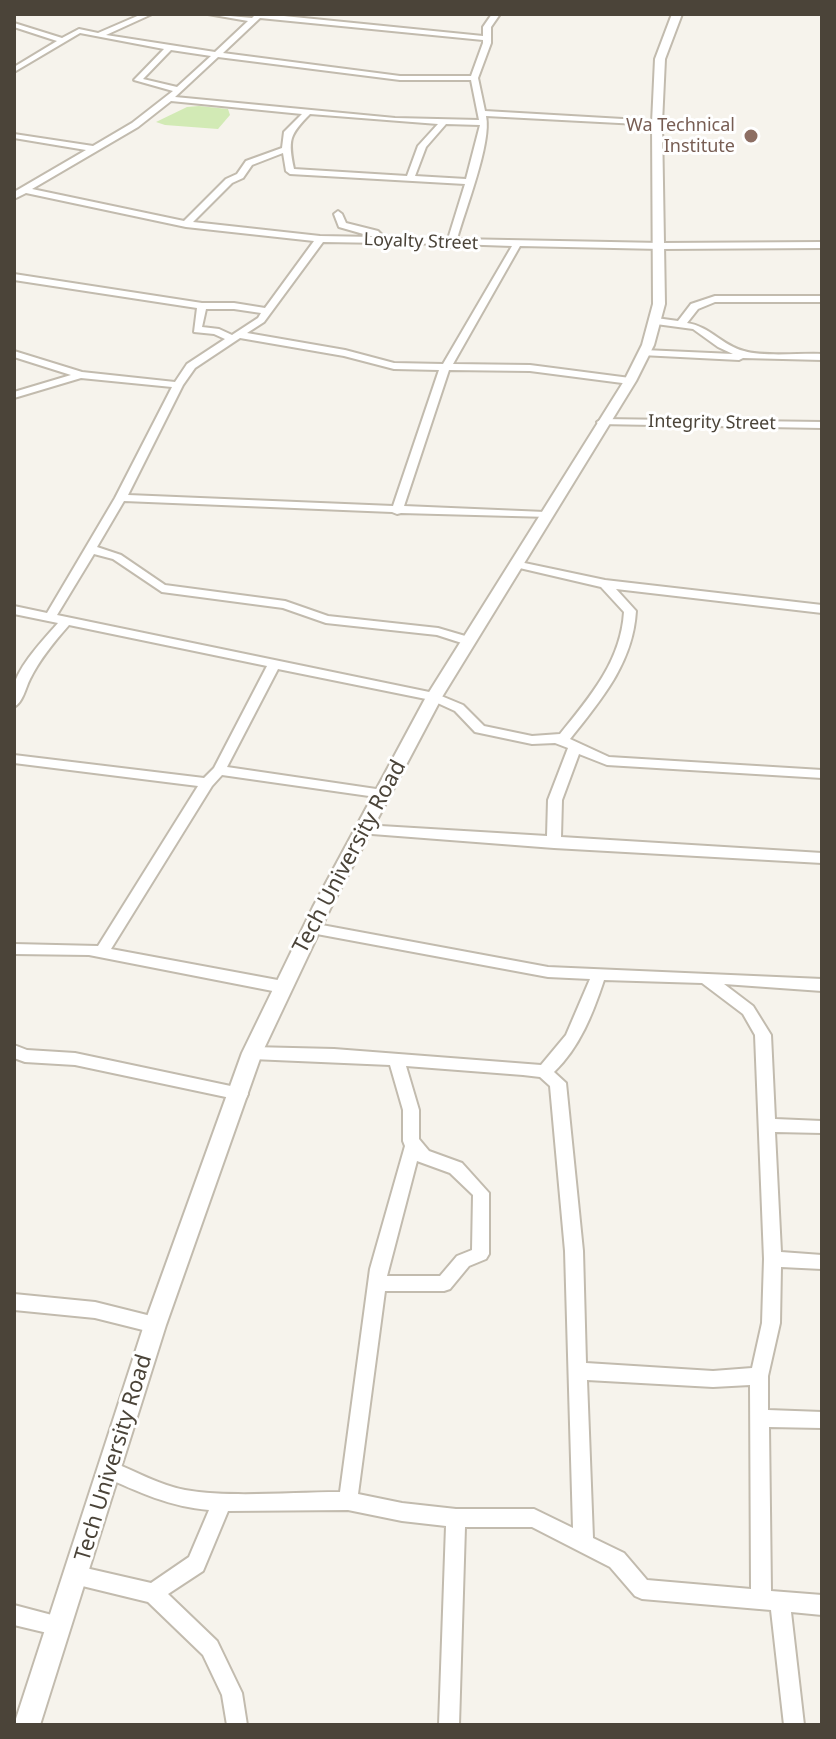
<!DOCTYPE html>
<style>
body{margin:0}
#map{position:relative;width:836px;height:1739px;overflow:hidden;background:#f6f3ec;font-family:"Noto Sans",sans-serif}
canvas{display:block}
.frame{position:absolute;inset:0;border:16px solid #4b4439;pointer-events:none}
</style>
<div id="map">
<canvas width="836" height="1739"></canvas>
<div class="frame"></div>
</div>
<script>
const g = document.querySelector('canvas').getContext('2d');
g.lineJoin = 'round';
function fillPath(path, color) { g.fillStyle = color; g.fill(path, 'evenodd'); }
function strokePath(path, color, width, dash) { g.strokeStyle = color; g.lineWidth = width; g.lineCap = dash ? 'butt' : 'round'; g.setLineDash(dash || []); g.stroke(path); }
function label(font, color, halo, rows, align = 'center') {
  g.font = font + ' "Noto Sans",sans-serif'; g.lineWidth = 6; g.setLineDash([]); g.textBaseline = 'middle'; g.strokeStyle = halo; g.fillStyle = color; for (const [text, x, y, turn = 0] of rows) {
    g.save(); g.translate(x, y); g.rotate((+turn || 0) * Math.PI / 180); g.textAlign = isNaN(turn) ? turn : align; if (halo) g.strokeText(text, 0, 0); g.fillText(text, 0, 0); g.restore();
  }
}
const green = new Path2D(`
 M199,106l29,3 2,6 -12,14 -53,-4 -9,-3 31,-15z`);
const minor = new Path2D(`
 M142,14h10l-46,21 109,17 33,-31 -40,-7 44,4 4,-4h8l219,22v-9l9,-13h8l-9,13v16l-13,35 7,33 172,10 4,2 -4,2 -171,-9c6,26 -21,94 -29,123l204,4 161,-1v6l-161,1 -141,-3 -67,118 77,1 100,13 5,3 -5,3 -100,-13 -81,-1 -45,136 141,6 4,1v4l-148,-4 -4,1 -5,-2 -268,-11 -27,46 24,8 44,30 120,16 43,15 110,12 34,10 2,3 -2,3 -4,1 -31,-10 -111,-12 -43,-15 -121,-16 -49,-33 -19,-5 -37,61 377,78 29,12 21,21 48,10 28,-2c30,-37 61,-73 64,-122l-23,-25 -90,-21v-4l4,-1 90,19 217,25v8l-206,-24 20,22c-3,52 -35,89 -66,128l39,18 213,13v8l-215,-13 -28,-11 -17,46 -1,37 261,16v10l-268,-15 -195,-15 -2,-3 7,-5 183,11 1,-36 20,-52 -13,-5 -23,1 -57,-12 -20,-21 -24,-11 -153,-31 -51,98 156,23 7,4 -7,4 -161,-23 -10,11 -101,163 172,32 5,2 2,4 -2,4 -5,2 -194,-38 -75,-1v-10l84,2 100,-160 -184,-23v-8l190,23 10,-10 53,-102 -198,-41c-15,17 -29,34 -39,54 -5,10 -7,23 -16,28 0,-6 -1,-14 0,-20 3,-20 31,-49 44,-64l-44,-9v-8l33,7 68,-115 57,-111 -91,-9 -67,20v-6l57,-17 -57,-18v-6l68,21 93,10 12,-18 38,-25 -11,-5 -20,-2 3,-24 -183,-28v-6l188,29h32l31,5 49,-67 -128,-14 -160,-34 -12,6v-7l72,-42 -72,-12v-4l79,12 39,-23 41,-32 -39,-11 30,-31 -84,-16 -66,39v-5l43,-26 -43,-14v-4l48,15 17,-9 19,4zM260,18l223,22v3l-12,33h-71l-177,-23zM171,50l40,6 -34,31 -34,-8zM218,57l182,23h71l8,40 -84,-2 -220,-21zM171,101l131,13 -18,18 -2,16 -36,13 -9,13 -11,5 -42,42 -152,-32 106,-62zM310,114l128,10 -20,22 -11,30 -113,-7c-6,-29 -5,-34 16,-55zM446,124l34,1 -14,54 -51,-3 11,-29zM283,153l3,18 4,3 175,10 -17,55 -63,-1 -7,-7 -32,-8 -4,-9 -4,-3 -4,3 5,13 35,10 -54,-1 -127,-14 39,-39 11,-5 9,-13zM323,242l124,2 4,3 4,-3 57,2 -69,118 -49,-1 -49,-13 -98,-17 17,-11zM206,309h28l27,4 -3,5 -26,17 -13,-6 -17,-2zM240,338l104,18 50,13 45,1 -46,136 -265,-11 55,-110 12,-17z
 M715,296h107v6h-107l-17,7 -11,14c22,3 36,23 57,28 19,6 57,2 78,3v6l-79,-2 -4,2 -98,-5 -2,-2 5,-3 89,4 -15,-7 -25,-18 -37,-5 -5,-3 5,-3 22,3 13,-17z
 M602,419l220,3v6l-224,-4 -1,-2z
 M311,923l237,44 274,12v12l-98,-7 29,22 18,29 4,84 47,2v12l-47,-1 6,120 41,3v14l-41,-2 -1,56 -12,53v34l54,2v16l-53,-1 2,164 51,4v20l-31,-3 13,113h-20l-13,-115 -129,-11 -7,-3 -25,-29 -78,-40h-67l-6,198h-20l7,-199 -44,-5 -54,-11 -120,1 -25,60 -35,23 49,47 25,52 5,32h-20l-5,-30 -19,-40 -55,-53 -78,-19 -3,-7 3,-7 7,-3 74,17 38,-26 20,-47c-38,-3 -71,-18 -106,-34l-2,-6 2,-6 7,-3c25,10 49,24 75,29 45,8 108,2 155,2l30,-223 35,-123 -2,-5v-31l-13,-45 -138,-6 -5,-2 -3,-4 3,-4 5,-2 82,2 207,16 25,-30 24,-56 -42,-2 -242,-45 -2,-4 2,-4zM604,980l98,3 41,31 12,21 9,224 -2,64 -10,45 -39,3 -127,-8 -3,-112 -17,-168 -12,-11c26,-25 39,-59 50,-92zM406,1066l117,9 17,2 10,9 15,165 8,277 -39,-19h-78l-54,-6 -44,-9 27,-203h59l6,-2 19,-23 17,-7 3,-5v-61l-27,-30 -33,-12 -10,-12v-29zM417,1161l33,12 23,22 -1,55 -15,6 -17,20h-53zM587,1380l126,7 37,-2 1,204 -104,-9 -23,-27 -31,-15z
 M14,1045l13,5 48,3 165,35 6,2 2,4 -2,4 -6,2 -165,-35 -50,-3 -11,-4z
 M14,1294l81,8 60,15 6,3 3,5 -3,5 -6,3 -60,-15 -81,-8z
 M14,1605l53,14 3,7 -3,7 -7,3 -46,-11z`);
const tertiary = new Path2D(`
 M672,14h10l-17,45 -3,64 3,181 -11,41 -18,36 -194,316 -111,210 -69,146 -96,272 -126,400h-26l130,-400 98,-272 71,-146 113,-210 198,-316 18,-36 11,-41 -1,-181 3,-64z`);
const markers = [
 [751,136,8,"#8d6e63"]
];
const farEducationnames = [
 ["Wa Technical",735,126],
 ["Institute",735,147]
];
const farStreetnames = [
 ["Loyalty Street",421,242,2],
 ["Integrity Street",712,423,1]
];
const streetNames = [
 ["Tech University Road",350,857,-62],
 ["Tech University Road",114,1458,-73]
];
fillPath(green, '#d2eab5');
strokePath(minor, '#c2bbae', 4);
strokePath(tertiary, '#c2bbae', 4);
fillPath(minor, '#fff');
fillPath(tertiary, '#fff');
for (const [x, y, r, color] of markers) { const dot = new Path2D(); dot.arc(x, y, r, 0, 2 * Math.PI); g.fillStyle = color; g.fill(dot); strokePath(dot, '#fff', 3); }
label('18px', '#785e54', '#fff', farEducationnames, 'right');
label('18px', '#4b4439', '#fff', farStreetnames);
label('22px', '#4b4439', '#fff', streetNames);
</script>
